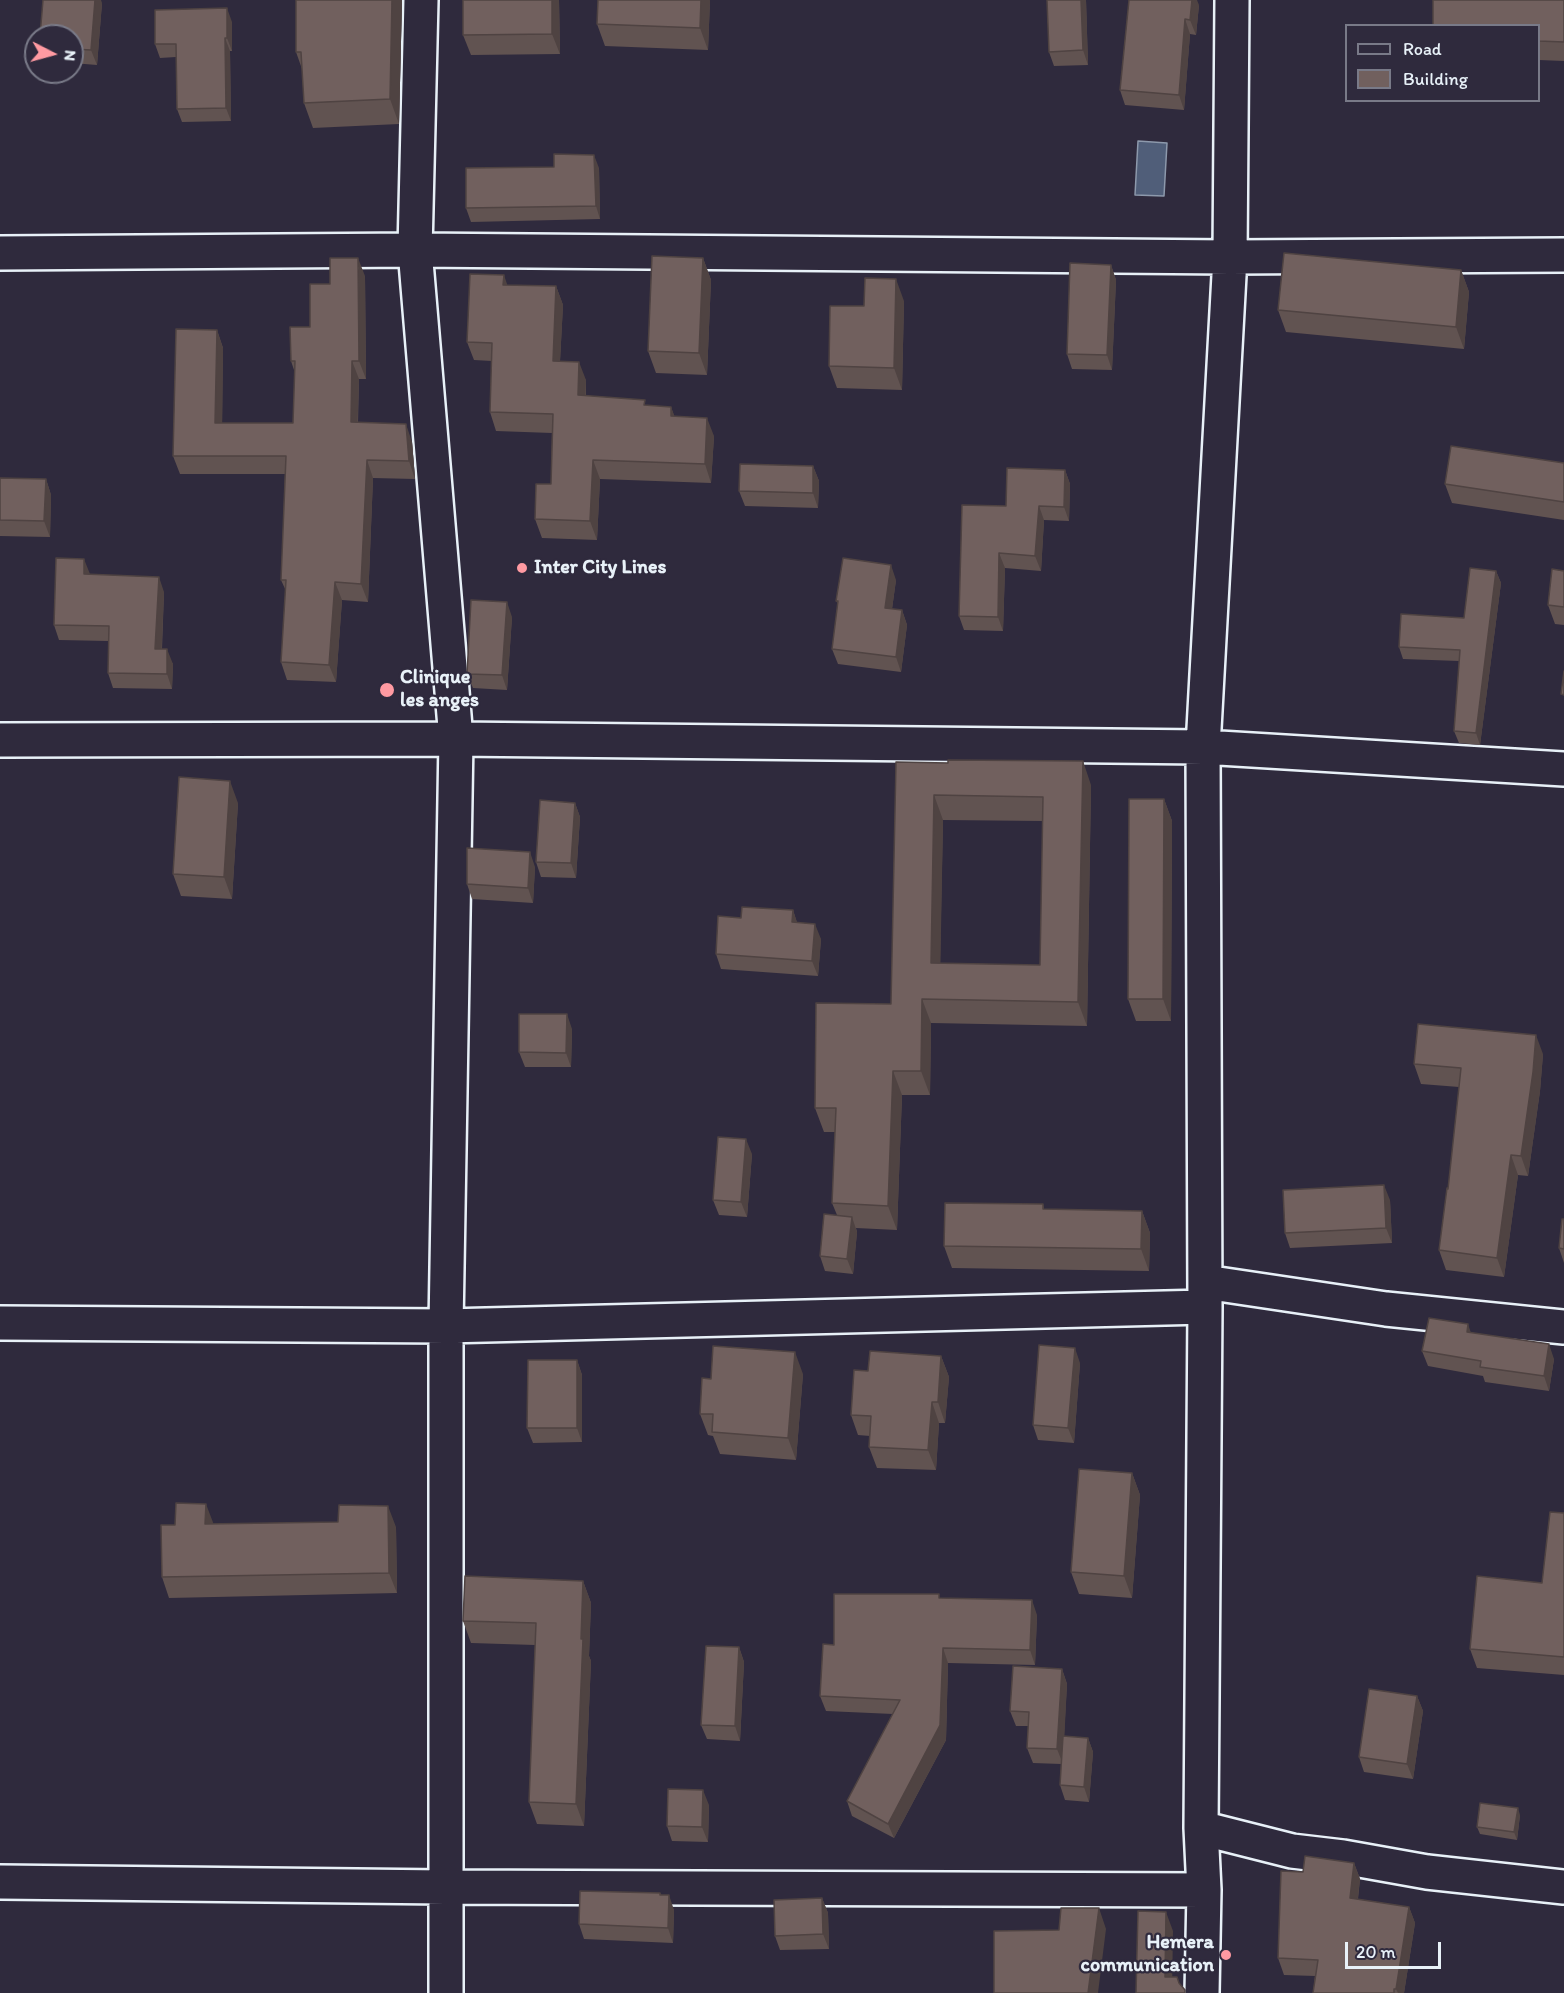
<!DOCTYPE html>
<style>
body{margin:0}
#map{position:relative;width:1564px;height:1993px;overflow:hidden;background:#2f2a3d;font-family:Itim,sans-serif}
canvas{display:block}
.legend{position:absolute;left:1345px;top:24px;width:195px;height:78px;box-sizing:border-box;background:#2f2a3d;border:2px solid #797a88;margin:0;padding:8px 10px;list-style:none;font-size:18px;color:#e8f1f8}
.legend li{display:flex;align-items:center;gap:12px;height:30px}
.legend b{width:30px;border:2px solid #797a88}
.north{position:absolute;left:24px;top:24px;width:60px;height:60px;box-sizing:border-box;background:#2f2a3d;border:2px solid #797a88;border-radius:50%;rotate:96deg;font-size:16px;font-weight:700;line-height:24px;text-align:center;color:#e8f1f8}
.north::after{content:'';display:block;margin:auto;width:21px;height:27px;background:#ff9aa2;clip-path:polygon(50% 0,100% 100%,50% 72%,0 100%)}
.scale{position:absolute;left:1345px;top:1942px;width:96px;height:27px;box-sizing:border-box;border:3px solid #e8f1f8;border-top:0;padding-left:8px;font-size:18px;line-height:21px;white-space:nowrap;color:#e8f1f8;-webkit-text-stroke:4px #2f2a3d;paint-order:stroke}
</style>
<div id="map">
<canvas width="1564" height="1993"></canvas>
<ul class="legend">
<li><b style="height:8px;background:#2f2a3d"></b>Road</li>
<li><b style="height:16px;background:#71605e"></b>Building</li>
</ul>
<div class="north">N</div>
<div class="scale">20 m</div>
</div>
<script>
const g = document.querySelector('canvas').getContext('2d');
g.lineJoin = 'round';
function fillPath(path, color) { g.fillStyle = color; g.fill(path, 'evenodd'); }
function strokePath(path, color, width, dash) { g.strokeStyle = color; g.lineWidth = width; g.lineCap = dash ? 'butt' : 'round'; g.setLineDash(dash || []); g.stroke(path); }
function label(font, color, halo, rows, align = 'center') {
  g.font = font + ' Itim,sans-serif'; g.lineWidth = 4.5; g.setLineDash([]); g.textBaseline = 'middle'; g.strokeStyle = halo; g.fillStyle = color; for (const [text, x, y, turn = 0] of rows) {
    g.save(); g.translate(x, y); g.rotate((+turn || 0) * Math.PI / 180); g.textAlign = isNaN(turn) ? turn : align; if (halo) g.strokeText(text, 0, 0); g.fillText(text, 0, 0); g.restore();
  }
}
const water = new Path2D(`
 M1138,141l29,2 -3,53 -29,-1z`);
const minor = new Path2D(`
 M421,0l-6,250 41,489 -10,587v667
 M0,253l415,-3 815,7 334,-2
 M0,740l456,-1 747,8 361,22
 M1205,1282l181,27 178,18
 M0,1323l446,3 759,-19
 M1201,1828l91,23 51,6 84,15 137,15
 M0,1882l445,5 759,3
 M1202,1993l2,-103 -3,-62 4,-521 -2,-560 27,-490 2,-257`);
const wall = new Path2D(`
 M402,0l-3,124 -86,4 -9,-25 -2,-34 -6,-17z
 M463,0h96l1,54 -89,1 -8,-20z
 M710,0l-2,50 -103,-4 -8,-22z
 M1047,0h39l2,65 -34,1 -5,-14z
 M1564,0v61l-25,-1v-34z
 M102,3l-5,62 -25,-2v-27z
 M1199,5l-3,30 -6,-1 -6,76 -59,-5 -5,-15z
 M232,22v29h-2l1,70 -49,1 -5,-13 -1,-52 -16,1 -5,-14z
 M599,168l1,51 -129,3 -5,-14z
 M703,258l8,22 -4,95 -51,-2 -8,-22z
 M1111,265l5,15 -4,90 -40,-1 -5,-15z
 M1461,270l8,22 -5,57 -178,-17 -8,-22z
 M365,276l1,103h-7l-1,44 54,19 3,37 -42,-1 -5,124 -26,-2 -6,82 -49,-2 -6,-18 5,-71 -5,-11 4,-106h-105l-7,-18 44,-126 6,18 -1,75h71l2,-50 -4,-12 19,-34 20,-43z
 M507,285l49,1 7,19 -3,56 26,19v16l60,9 25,2 3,9 40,20 -3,47 -111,-4 -3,61 -55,-2 -7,-19 16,-35 1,-51 -56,-2 -6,-19 2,-51 -18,-1 -7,-18z
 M904,301l-2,89 -65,-2 -8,-22 35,-60z
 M1564,463v57l-112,-17 -7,-19z
 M813,466l6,15 -1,27 -73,-2 -6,-15z
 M1065,470l5,14 -1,37 -25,-1 -3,51 -36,-3 -2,63 -39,-1 -5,-14 47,-110z
 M0,478l46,1 5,16 -1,42 -50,-1z
 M1496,571l5,12 -21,162 -21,-2 -5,-12 5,-70 -56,-2 -4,-12 65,-29z
 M1564,571v54l-9,-1 -7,-19z
 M90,575l74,17 -2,57 11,15 -1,25 -59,-1 -5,-15v-32l-49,-1 -5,-15z
 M896,580l-4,29 10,1 5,15 -6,47 -63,-8 -6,-15 6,-45 -2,-3z
 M512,617l-5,73 -34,-2 -6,-14z
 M896,762l195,23 -4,241 -156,-3 -1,72h-28l-5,135 -41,-2 1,4 -4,42 -28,-3 -5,-15 17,-41 -5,-12 3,-71h-11l-9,-24 76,-104zM943,820l100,1 -3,144 -100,-2z
 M1164,799l8,22 -1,200h-35l-8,-22z
 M238,803l-6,96 -51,-3 -8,-22z
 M575,803l5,14 -4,61 -35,-1 -5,-15z
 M535,867l-2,36 -61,-4 -5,-15z
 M793,910l4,13 24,16 -3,37 -97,-7 -5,-15 25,-36z
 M572,1029l-1,38h-46l-6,-15z
 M1543,1054l-3,37 -12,85 -10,-1 -14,102 -58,-7 -7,-20 9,-61 11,-102 -38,-3 -7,-20z
 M752,1154l-5,63 -28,-2 -6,-15z
 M1390,1200l2,43 -102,5 -5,-15z
 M1043,1204l1,5 98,2 8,22 -1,38 -197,-3 -8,-22z
 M1559,1248l5,1v14z
 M1471,1332l83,27 -5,32 -64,-9 -2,-6 -55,-10 -6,-15z
 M941,1356l8,21 -4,46h-6l-3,47 -59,-2 -8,-21 1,-11 -12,-1 -7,-20 17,-44z
 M577,1360l5,15v67l-49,1 -6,-15z
 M1080,1363l-6,80 -36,-3 -5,-15z
 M803,1374l-7,86 -76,-6 -7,-18 -5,-1 -8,-21 11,-35z
 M1132,1473l8,22 -8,103 -53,-4 -8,-22z
 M1564,1513v162l-87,-7 -7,-19 72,-66z
 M338,1522l58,5 1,66 -228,5 -7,-21 51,-53z
 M583,1581l8,22 -2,53 2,5 -7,165 -47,-2 -8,-22 6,-157 -64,-2 -8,-22z
 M941,1598l96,17 -2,50 -87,-2 -2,77 -52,98 -42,-22 -5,-15 46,-87 -67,-3 -6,-15 14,-51z
 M739,1647l5,15 -4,79 -33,-2 -6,-14z
 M1062,1669l5,15 -3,52 24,2 5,14 -4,50 -24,-2 -5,-15 1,-21 -28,-1 -6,-15 2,-22h-13l-6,-15z
 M1417,1696l6,15 -10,68 -49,-7 -5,-15z
 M709,1805l-1,37 -36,-1 -5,-15z
 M1520,1815l-3,25 -37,-6 -3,-7z
 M1354,1863l6,16 -2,20 51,8 6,16 -11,70h-91l2,-17 -31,-1 -6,-17 25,-86z
 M660,1893l14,17 -1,33 -89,-4 -5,-15z
 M822,1898l6,15 1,36 -49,1 -5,-14z`);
const shadedWall = new Path2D(`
 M95,0h6l1,3 -5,62 -6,-15z
 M392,0h10l-3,124 -9,-25z
 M552,0h7l1,54 -8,-20z
 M701,0h9l-2,50 -8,-22z
 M1081,0h5l2,65 -5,-15z
 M1192,0h5l2,5 -3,30 -6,-15z
 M227,8l5,14v29l-5,-13z
 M1185,19l5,15 -6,76 -5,-15z
 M225,38l5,13 1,70 -5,-13z
 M594,155l5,13 1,51 -4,-13z
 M358,258l7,18 1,103 -7,-18z
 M703,258l8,22 -4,95 -8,-22z
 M1111,265l5,15 -4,90 -5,-15z
 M1461,270l8,22 -5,57 -8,-22z
 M504,275l6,18 -7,-8z
 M896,279l8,22 -2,89 -8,-22z
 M556,286l7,19 -4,75 -6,-19z
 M217,330l6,18 -1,93 -7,-18z
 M352,361l7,18 -2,61 -6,-18z
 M579,362l7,18 -1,34 -7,-19z
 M671,407l7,18 -7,-9z
 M707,418l7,18 -3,47 -6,-19z
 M406,424l6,18 3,37 -6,-18z
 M367,460l6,18 -5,124 -7,-18z
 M593,460l7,19 -3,61 -7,-19z
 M813,466l6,15 -1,27 -5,-15z
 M1065,470l5,14 -1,37 -5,-14z
 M46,479l5,16 -1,42 -6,-16z
 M1039,506l5,14 -3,51 -6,-15z
 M999,553l6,15 -2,63 -5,-14z
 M84,559l6,15 -1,15 -5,-15z
 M891,565l5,15 -6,43 -5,-15z
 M1496,571l5,12 -21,162 -4,-12z
 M159,577l5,15 -3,72 -6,-15z
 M335,582l7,18 -6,82 -7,-17z
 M507,602l5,15 -5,73 -5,-15z
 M902,610l5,15 -6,47 -5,-15z
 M167,649l6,15 -1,25 -5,-15z
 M1083,761l8,24 -4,241 -9,-24z
 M230,781l8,22 -6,96 -8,-22z
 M934,795l9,25 -3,167 -9,-24z
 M1164,799l8,22 -1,200 -8,-22z
 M575,803l5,14 -4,61 -5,-15z
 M530,852l5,15 -2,36 -5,-15z
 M793,910l5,15 -6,-3z
 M815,924l6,15 -3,37 -6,-15z
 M922,999l9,24 -1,72 -9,-24z
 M567,1014l5,15 -1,38 -5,-14z
 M1536,1035l7,19 -3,37 -12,85 -7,-20z
 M893,1071l9,24 -5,135 -9,-24z
 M746,1139l6,15 -5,63 -6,-15z
 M1511,1155l7,20 -14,102 -7,-19z
 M1384,1185l6,15 2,43 -6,-15z
 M1142,1211l8,22 -1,38 -8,-22z
 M852,1217l5,15 -4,42 -6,-15z
 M1468,1324l5,15 -6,-7z
 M1549,1344l5,15 -5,32 -5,-15z
 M1075,1348l5,15 -6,80 -6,-15z
 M795,1352l8,22 -7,86 -8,-22z
 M941,1356l8,21 -4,46 -7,-21z
 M577,1360l5,15v67l-5,-14z
 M932,1402l7,21 -3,47 -8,-20z
 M1132,1473l8,22 -8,103 -8,-22z
 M206,1504l8,21 -9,-1z
 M388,1506l8,21 1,66 -8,-20z
 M583,1581l8,22 -2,53 2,5 -7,165 -8,-22z
 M1032,1600l5,15 -2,50 -5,-15z
 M739,1647l5,15 -4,79 -5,-15z
 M943,1648l5,15 -2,77 -52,98 -6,-14z
 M1062,1669l5,15 -4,80 -6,-15z
 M1417,1696l6,15 -10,68 -6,-15z
 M1088,1738l5,14 -4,50 -5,-15z
 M703,1790l6,15 -1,37 -6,-15z
 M1518,1808l2,7 -3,25 -3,-8z
 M1354,1863l6,16 -4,35 -6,-16z
 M669,1895l5,15 -1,33 -5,-15z
 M822,1898l6,15 1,36 -6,-15z
 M1409,1907l6,16 -11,70h-6l-2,-4z
 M1099,1908l7,21 -8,64h-10z
 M1166,1912l7,19 -1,62 -7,-16z`);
const building = new Path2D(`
 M43,0h52l-4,50 -19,-1v-13h-32z
 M296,0h96l-2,99 -86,4 -3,-51h-5z
 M463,0h89v34l-89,1z
 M598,0h103l-1,28 -103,-4z
 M1047,0h34l2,50 -34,2z
 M1129,0h63l-2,20 -5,-1 -6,76 -59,-5z
 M1433,0h131v42l-25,-1v-15h-106z
 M227,8v30h-2l1,70 -49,1 -1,-65h-21v-34z
 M554,154l40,1 2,51 -130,2v-40l88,-1z
 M1284,253l177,17 -5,57 -178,-17z
 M652,256l51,2 -4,95 -51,-2z
 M330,258h28l1,103h-7l-1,61 55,2 3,37 -42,-1 -6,124 -26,-2 -6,83 -48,-3 5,-82h-5l5,-124h-113l3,-127 41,1 -2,93h78l2,-62h-4l-1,-34h20v-43h20z
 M1070,263l41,2 -4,90 -40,-1z
 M470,274l34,1 -1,10 53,1 -3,75 26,1 -1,33 67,5 -1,5 27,2v9l36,2 -2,46 -112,-4 -3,61 -55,-2 1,-35h15l2,-70 -63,-2 2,-69 -25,-1z
 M865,278l31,1 -2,89 -65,-2 1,-60h34z
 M1451,446l113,17v39l-119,-18z
 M740,464l73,2v27l-74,-2z
 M1007,468l58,2 -1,37 -25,-1 -4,50 -36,-3 -1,64 -39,-1 3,-111 44,1z
 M0,478l46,1 -2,42 -44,-1z
 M56,558l28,1v15l75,3 -4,72h12v25l-59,-1 1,-47 -55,-1z
 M843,558l48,7 -6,43 17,2 -6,47 -64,-8 6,-48h-2z
 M1470,568l26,3 -20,162 -22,-2 6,-81 -61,-3 2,-33 63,4z
 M1552,569l12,2v36l-16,-2z
 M471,600l36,2 -5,73 -35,-1z
 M1564,671v24l-3,-1z
 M948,760l135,1 -5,241 -156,-3 -1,72h-28l-5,135 -56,-3 4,-95h-21l1,-105 75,1 5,-242 52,1zM934,795l109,2 -3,168 -109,-2z
 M179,777l51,4 -6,96 -51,-3z
 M1129,799h35l-1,200h-35z
 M540,800l35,3 -4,60 -35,-1z
 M467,848l63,4 -2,36 -61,-4z
 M742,907l51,3 -1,12 23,2 -3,37 -96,-7 2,-38 23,2z
 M519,1014h48l-1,39 -47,-1z
 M1418,1024l118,11 -3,37 -12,84 -10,-1 -14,103 -58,-8 8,-62 1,1 13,-121 -47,-4z
 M718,1137l28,2 -5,63 -28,-2z
 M1384,1185l2,43 -101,5 -2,-43z
 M945,1203l98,1v5l99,2 -1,38 -197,-3z
 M824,1214l28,3 -5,42 -27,-3z
 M1562,1219h2v30l-5,-1z
 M1429,1318l39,6 -1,8 82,12 -5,32 -64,-9 1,-6 -59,-10z
 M1039,1345l36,3 -7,80 -35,-3z
 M713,1346l82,6 -7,86 -76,-6 1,-18h-13l2,-36 9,1z
 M870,1351l71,5 -3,46h-6l-4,48 -59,-3 2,-31 -20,-1 3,-45 14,1z
 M528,1360h49v68h-50z
 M1079,1469l53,4 -8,103 -53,-4z
 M176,1503l30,1 -1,20 133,-2 1,-17 49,1 1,67 -227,4 -1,-52h14z
 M1550,1512l14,1v144l-94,-8 7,-73 65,7z
 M465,1576l118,5 -2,58h2l-7,165 -47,-2 7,-179 -73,-2z
 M834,1594h105v4l93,2 -2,50 -87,-2 -3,77 -52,99 -41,-23 53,-101 -80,-4 3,-52 11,1z
 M706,1646l33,1 -4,79 -34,-1z
 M1013,1666l49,3 -5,80 -30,-1 2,-36 -19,-1z
 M1369,1689l48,7 -10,68 -48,-7z
 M1063,1736l25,2 -4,49 -24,-2z
 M668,1789l35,1 -1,37 -35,-1z
 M1480,1803l38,5 -4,24 -37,-5z
 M1305,1856l49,7 -4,35 59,9 -13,82h-2v4h-81l5,-33 -40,-2 3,-87 22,1z
 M580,1891l80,2v2h9l-1,33 -89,-4z
 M822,1898l1,36 -48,2 -1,-36z
 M1061,1908h38l-11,85h-94v-62l65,-1z
 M1138,1911l28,1 -1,65h12l2,6 6,7v3h-49z`);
const markers = [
 [522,568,6,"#ff9aa2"],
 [387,690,8,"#ff9aa2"],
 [1226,1955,6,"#ff9aa2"]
];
const poiNames = [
 ["Inter City Lines",534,568],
 ["Clinique",400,678],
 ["les anges",400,701],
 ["Hemera",1214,1943,"right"],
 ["communication",1214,1966,"right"]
];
fillPath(water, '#505e79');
strokePath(water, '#8d99ac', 1.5);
strokePath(minor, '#e8f1f8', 38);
strokePath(minor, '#2f2a3d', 33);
fillPath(wall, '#615351');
fillPath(shadedWall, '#4f4342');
fillPath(building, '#71605e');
strokePath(building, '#4f4342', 1.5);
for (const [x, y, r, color] of markers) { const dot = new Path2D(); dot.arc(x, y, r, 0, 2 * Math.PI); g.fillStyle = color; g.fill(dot); strokePath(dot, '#2f2a3d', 2); }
label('bold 20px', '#e8f1f8', '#2f2a3d', poiNames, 'left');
</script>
